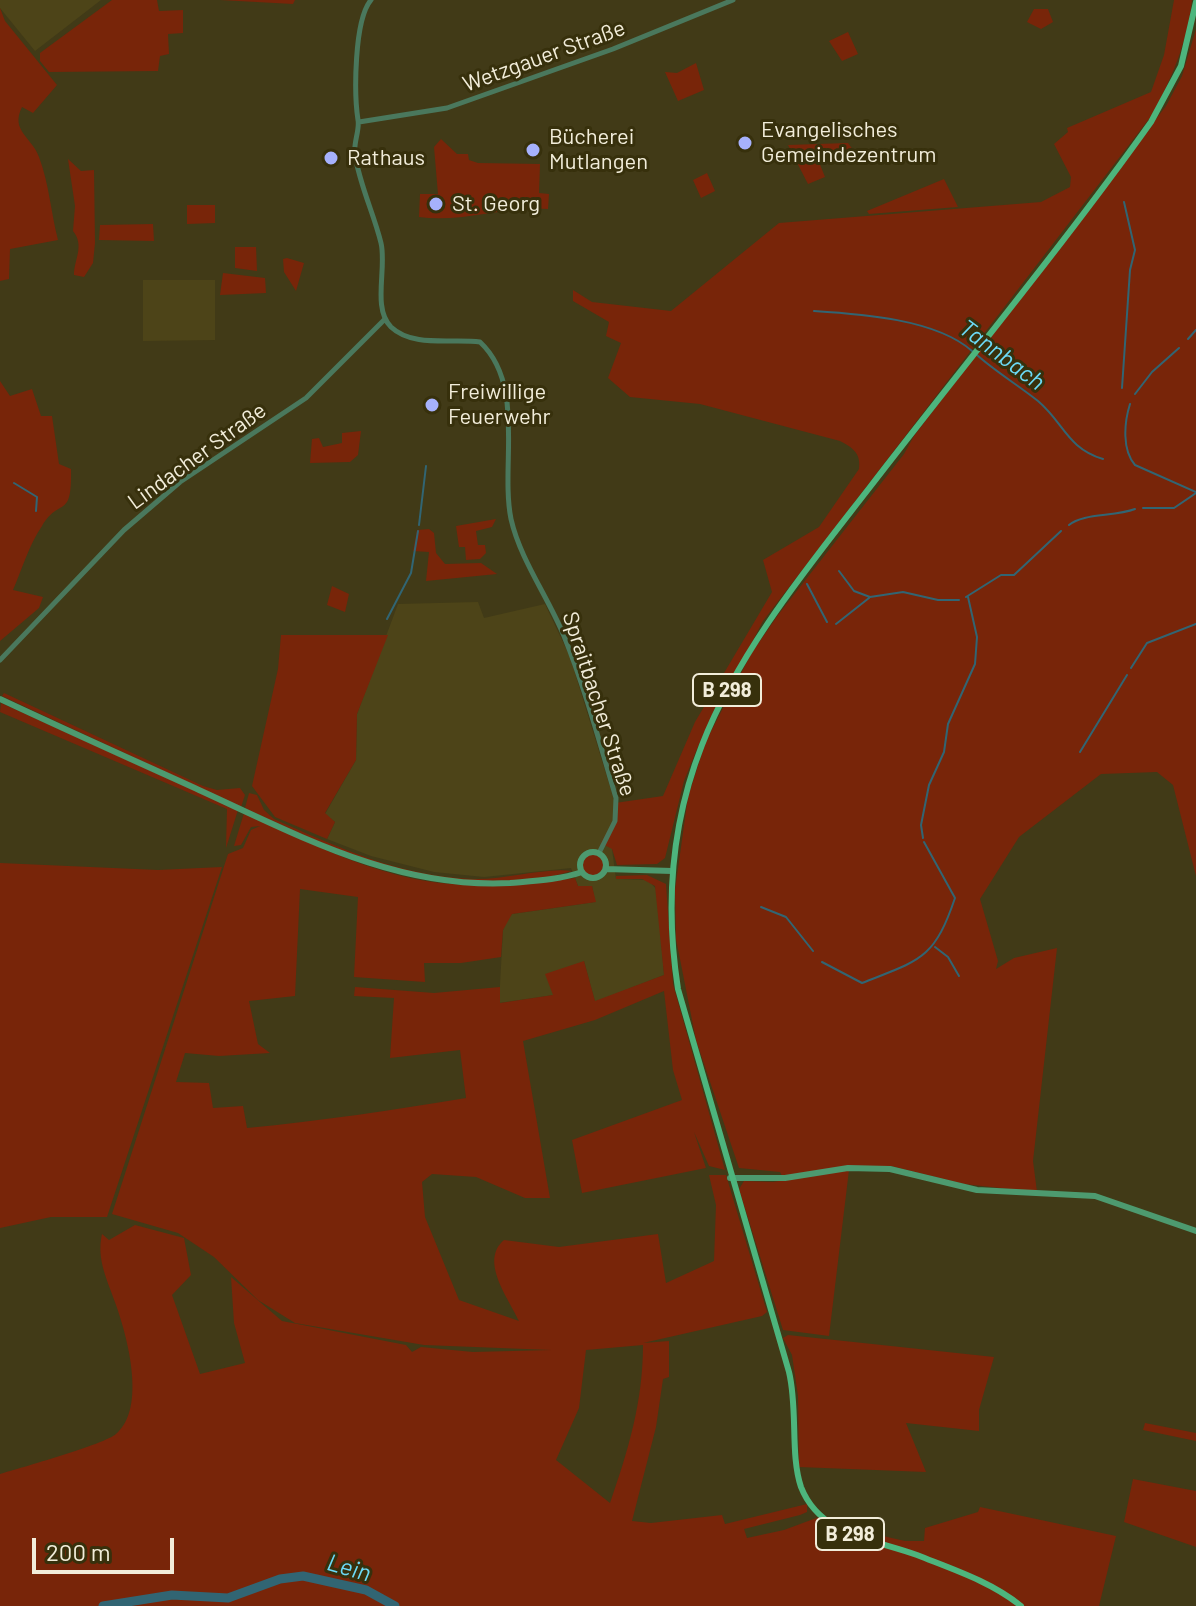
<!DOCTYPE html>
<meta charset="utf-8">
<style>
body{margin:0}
#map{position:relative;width:1196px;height:1606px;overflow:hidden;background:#413a17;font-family:Barlow,sans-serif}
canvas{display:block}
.scale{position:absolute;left:32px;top:1538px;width:142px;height:36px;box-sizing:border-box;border:4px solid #f2edda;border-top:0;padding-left:10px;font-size:24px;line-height:28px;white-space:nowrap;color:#f2edda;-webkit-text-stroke:6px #37300c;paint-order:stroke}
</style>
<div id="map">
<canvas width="1196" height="1606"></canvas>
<div class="scale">200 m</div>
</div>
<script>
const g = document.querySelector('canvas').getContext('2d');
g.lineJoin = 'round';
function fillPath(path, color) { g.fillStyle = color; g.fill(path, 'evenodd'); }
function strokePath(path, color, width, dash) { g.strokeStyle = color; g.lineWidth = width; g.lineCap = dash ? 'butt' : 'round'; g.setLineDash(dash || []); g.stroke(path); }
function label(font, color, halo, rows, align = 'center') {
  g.font = font + ' Barlow,sans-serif'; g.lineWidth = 6; g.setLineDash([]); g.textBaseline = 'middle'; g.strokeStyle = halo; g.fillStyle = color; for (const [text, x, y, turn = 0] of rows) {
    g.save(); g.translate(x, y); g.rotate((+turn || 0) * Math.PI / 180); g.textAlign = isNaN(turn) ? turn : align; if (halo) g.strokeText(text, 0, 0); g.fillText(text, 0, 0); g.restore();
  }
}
const built = new Path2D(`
 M0,0h101l-66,51 -35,-43z
 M143,280h72v60l-72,1z
 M478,602l6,16 61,-14 25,53 45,146 -3,46 4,30 32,1 9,10 7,85 -69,27 -11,-41 -30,34 -55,8 4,-73 4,-10 5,-6 83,-12 -3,-16h-14l-7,-18 -87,9 -50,-5 -63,-16 -44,-17 8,-17 -10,-8 31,-54 1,-46 41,-110z`);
const green = new Path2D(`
 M112,0h45l2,11 24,-1v23l-15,1 1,20 -9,2 -2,15 -109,1 -9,-11v-8z
 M220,0h75l-2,4z
 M1174,0h18c-5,43 -20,78 -40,115l-389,506 -64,123 -15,37 -19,77 -8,6 -40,1 -5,-16 -11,-6 12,-22 2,-18 48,-7 32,-74 77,-130 -9,-32 56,-33 40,-58c2,-16 -6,-21 -19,-28l-140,-37 -70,-7 -22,-19 13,-35 -15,-7 3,-14 -36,-21v-11l19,12 79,9 108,-88 262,-21 29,-15 1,-10 -17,-33 14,-12 -1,-4 84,-36 13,-37z
 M0,8l5,13 52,64 -24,28 -11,-6c-12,24 10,30 17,50 10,26 12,56 19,83l-48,9 -1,30 -9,2z
 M1034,9h14l5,13 -12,7 -14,-7z
 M1196,29v847l-23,-91 -16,-13 -56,2 -82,63 -39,62 18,62 -2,8 18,-11 43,-10 -24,213 4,31 -73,-8 -73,-18h-44l-65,10 -2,-4 -41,-4 -43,-128 -20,-101 -1,-49 13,-93 18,-56 45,-87 27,-39 126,-161 10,-18 252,-330 16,-30z
 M848,32l10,22 -16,7 -13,-20z
 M696,63l8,27 -26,11 -13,-29 12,1z
 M441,139l16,15h11l1,6 9,3 62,1 -1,29 10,1 -1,15c-44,-3 -87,14 -129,8l1,-23h18l-4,-47z
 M848,143l8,11 -19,9 -4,-7 -14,6 6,15 -17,7 -20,-39z
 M68,159l13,12 13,-1 1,73 -2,20 -9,14 -10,-2c0,-16 11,-29 -1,-44l2,-25z
 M707,173l8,18 -14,7 -8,-18z
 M944,179l14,28 -89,7 -2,-3z
 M187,205h28v18l-28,1z
 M153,224l1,17 -55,-1 1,-15z
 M235,247h21l1,24 -22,-3z
 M287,258l17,5 -8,28 -12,-19 -1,-13z
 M223,273l42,5 1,15 -46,2z
 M0,381l10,15 22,-7 9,27h11l7,48 12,5c1,52 -11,27 -29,57 -13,19 -20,43 -29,64l30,7 -4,11 -39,33z
 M361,431l-3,24 -8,7 -40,1 2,-24 7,-1 4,9 19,-4v-10z
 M496,519l-4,8 -16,4 2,14h7l1,8 -6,6 -14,1 -1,-13h-6l-3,-21z
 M429,529l5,4 2,20 9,11 36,-1 16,11 -71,7 3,-29 -16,-1 4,-21z
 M332,586l17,8 -4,18 -18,-7z
 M281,635h107l-31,79 -1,46 -31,53 10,9 -8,17 -52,-22 -23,-31 26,-117z
 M4,693l199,93 14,4 23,-2 5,7 -4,12 -239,-111z
 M1,703l237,107 -12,38 1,-39 -227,-97z
 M249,793l8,2 7,15 10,9c65,29 128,58 200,60 30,1 72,-12 98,-8 -112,34 -228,-15 -327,-63z
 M244,813c67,30 134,66 208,71 41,3 82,-1 123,-6l3,8h14l4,16 -84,12 -9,16 -2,27 -40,6h-37l1,19 -71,-5 4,-80 -58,-8 -5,107 -46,5 9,43 12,9 -51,3 -34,-3 -9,29 33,1 4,25 30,-2 4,22c74,-7 146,-18 219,-30l-6,-48 -70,8 4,-60 -40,-2 1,-9 79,6 66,-6v16l53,-8 -8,-21 39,-13 11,40 69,-26 -9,-89 -13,-7h-26v-3l31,-1 19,9 7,100 52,186 -16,-4 -15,-34 12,36 -124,25 -10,-53 110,-40 -9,-30 -9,-79 -69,29 -72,21 27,157h-25l-49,-21 -44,-3 -10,8 3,35 34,83 60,21c-10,-22 -40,-60 -15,-81l55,7 99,-13 8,49 48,-22 2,-56 -7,-30h17l41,137 -5,4 -119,27 26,-2v36l-6,2 -7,48 -24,94 19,2 71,-8 3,9 82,-20v8l-7,3 -56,14 3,9 37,-8 35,-13 12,13 18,8 3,-9 53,12h19l1,-13 53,-16 2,-5 136,29 -17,70h-1099v-132c20,-6 105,-30 116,-40 31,-26 11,-98 0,-129 -8,-24 -20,-45 -14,-71l7,6 26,-15 49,13 7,37 -19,20 28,79 45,-11 -11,-40 -3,-46 51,44 124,24 6,7 9,-5 52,5 78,-2 -127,-5 -129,-22 -37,-23 -44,-43 -36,-24 -66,-19 116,-360 15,-6 8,-18 9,-4 -9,1 -10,18 -7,1zM643,1345c0,57 -15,106 -33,158l-54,-43 23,-52 7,-58z
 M582 865a11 11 0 1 1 22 0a11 11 0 1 1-22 0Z
 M0,863l158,7 64,-3 -115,350h-56l-51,11z
 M849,1170l-20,166 -46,-6 -44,-141 5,-8 29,1z
 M788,1335l206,22 -15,53v21l-73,-8 20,49 -127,-5 -1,-71 -6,-41 -9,-17z
 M1145,1423l51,10v8l-53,-11z
 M1133,1479l63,12v56l-72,-25z`);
const stream = new Path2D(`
 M814,311c47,3 122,8 158,40
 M1188,339l8,-9
 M977,355c19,17 41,30 61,46 26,22 29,47 65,58
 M1122,388l8,-118 5,-20 -11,-48
 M1135,394l17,-22 27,-24
 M1130,404c-6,19 -8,46 5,61l61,27
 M14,483l23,14 -1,14
 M1143,508h31l22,-15
 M419,525l7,-59
 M1069,525c14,-12 45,-8 66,-16
 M839,571l15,20 16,6 33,-5 35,8h21
 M807,584l20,38
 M966,597l35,-22h13l47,-44
 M387,619l24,-46 7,-42
 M836,624l33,-26
 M1131,668l16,-25 49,-19
 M1080,752l47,-77
 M923,838l-2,-13 8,-40 15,-33 4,-28 27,-60 2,-27 -9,-40
 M761,907l25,10 27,34
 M935,947l13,10 11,19
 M822,962l40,21c58,-23 72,-23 93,-85l-31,-56`);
const river = new Path2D(`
 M103,1606l69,-11 56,3 52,-19 23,-3 63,14 29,16`);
const tertiary = new Path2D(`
 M371,0c-17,20 -17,94 -13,120 2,10 -5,23 -3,35 5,31 19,59 26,88 6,25 -9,65 10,84 22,21 62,11 89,15 46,43 20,123 31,177 9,40 37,78 53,117 21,52 36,108 52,162l-1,23 -16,32
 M359,122l88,-14 166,-59 120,-49
 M0,660l124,-130 56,-48 126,-84 79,-79`);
const secondary = new Path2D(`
 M0,699c66,31 133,61 199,91 101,46 197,99 311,93 23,-2 49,-3 72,-11
 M580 865a13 13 0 1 1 26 0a13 13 0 1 1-26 0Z
 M606,869l66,2
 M730,1178h55l63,-10 42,1 87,21 118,6 101,35`);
const primary = new Path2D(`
 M1021,1606c-29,-24 -69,-37 -104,-51 -43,-16 -97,-19 -116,-68 -11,-32 -3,-78 -12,-115l-111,-383c-13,-83 -7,-165 24,-244 37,-95 106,-178 168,-258 93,-121 192,-240 281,-365l30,-56 15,-64`);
const markers = [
 [745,143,8,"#a6b1fc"],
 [533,150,8,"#a6b1fc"],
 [331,158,8,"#a6b1fc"],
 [436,204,8,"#a6b1fc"],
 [432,405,8,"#a6b1fc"]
];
const shields = [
 [727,690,68],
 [850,1534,68]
];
const shieldNames = [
 ["B 298",727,690],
 ["B 298",850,1534]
];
const streetNames = [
 ["Wetzgauer Straße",544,56,-20],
 ["Lindacher Straße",197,456,-36],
 ["Spraitbacher Straße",599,704,72]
];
const poiNames = [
 ["Evangelisches",761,130],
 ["Gemeindezentrum",761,155],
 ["Bücherei",549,137],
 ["Mutlangen",549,162],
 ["Rathaus",347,158],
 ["St. Georg",452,204],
 ["Freiwillige",448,392],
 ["Feuerwehr",448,417]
];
const waterNames = [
 ["Tannbach",1002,355,37],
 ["Lein",349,1568,16]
];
fillPath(built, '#4d4418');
fillPath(green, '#782509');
strokePath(stream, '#316573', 2);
strokePath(river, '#316573', 9);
strokePath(tertiary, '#4a785d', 5);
strokePath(secondary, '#4d9a6f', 6);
strokePath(primary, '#4db57d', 6);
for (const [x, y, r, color] of markers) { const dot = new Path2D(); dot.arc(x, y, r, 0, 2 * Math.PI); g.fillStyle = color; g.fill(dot); strokePath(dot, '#37300c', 3); }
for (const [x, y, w] of shields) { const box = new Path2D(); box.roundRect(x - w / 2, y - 16, w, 32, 6); g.fillStyle = '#37300c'; g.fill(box); strokePath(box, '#f2edda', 2); }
label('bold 20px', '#f2edda', null, shieldNames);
label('22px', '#f2edda', '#37300c', streetNames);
label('22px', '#f2edda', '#37300c', poiNames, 'left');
label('italic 24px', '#6cdaf6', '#37300c', waterNames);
</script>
